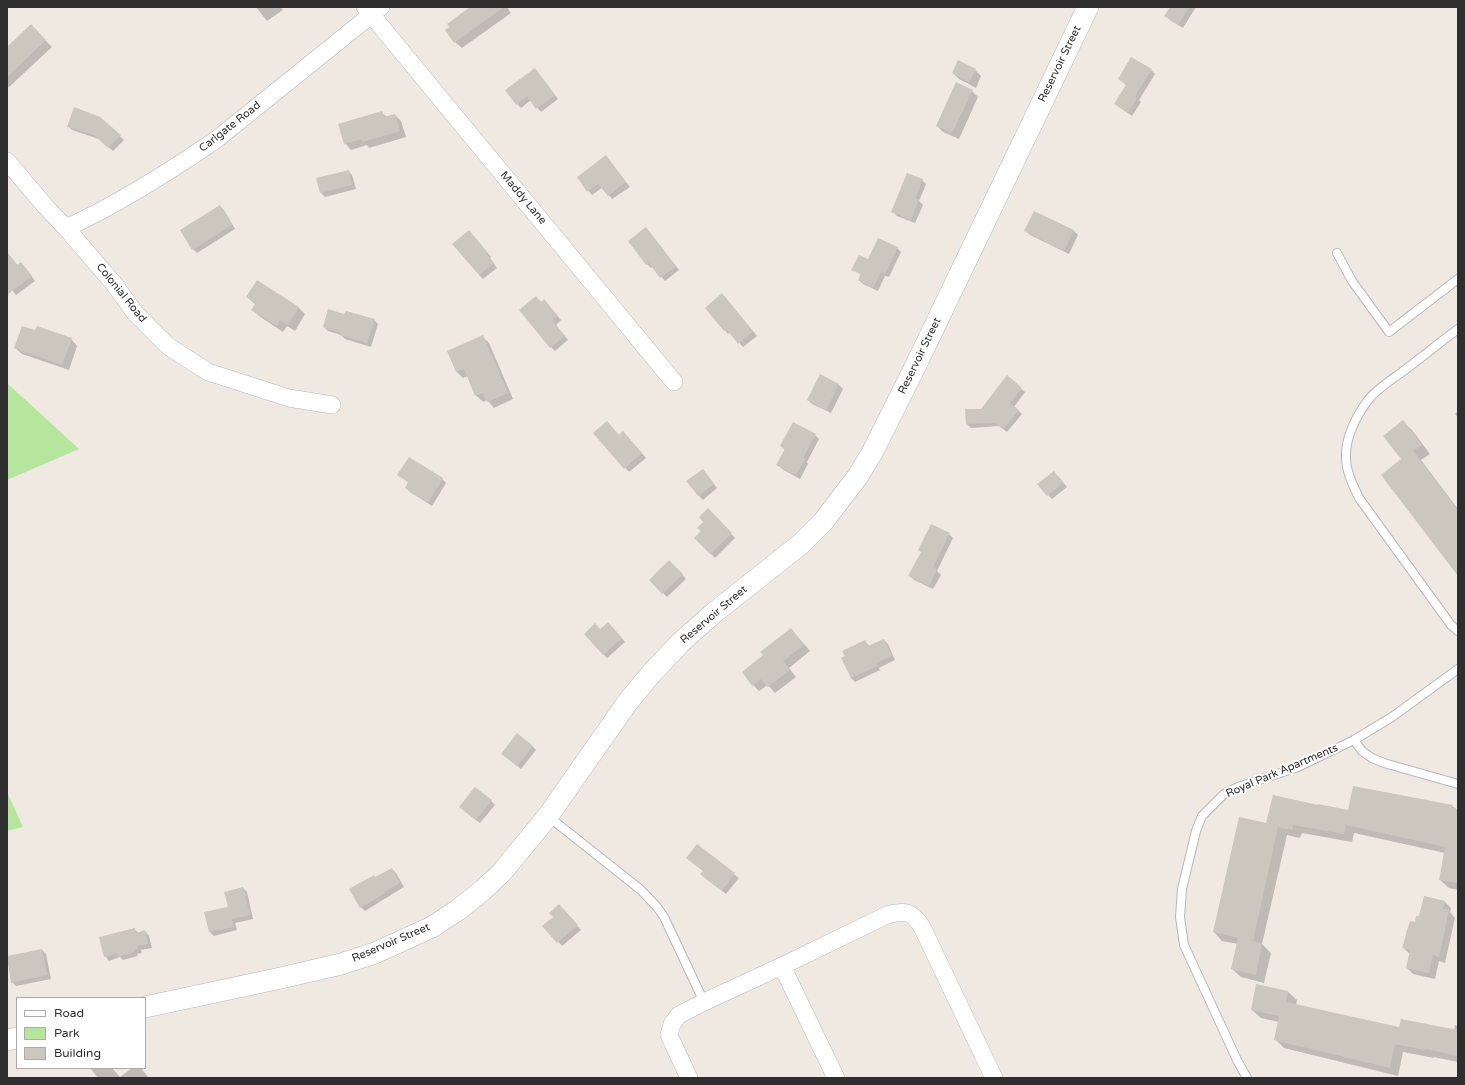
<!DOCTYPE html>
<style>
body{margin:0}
#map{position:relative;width:1465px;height:1085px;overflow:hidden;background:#efe9e1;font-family:"Varela Round",sans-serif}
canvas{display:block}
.frame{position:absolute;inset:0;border:8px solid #2e2e2e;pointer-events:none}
.legend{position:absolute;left:16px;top:997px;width:130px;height:72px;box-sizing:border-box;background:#fff;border:1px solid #ababab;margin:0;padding:5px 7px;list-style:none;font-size:12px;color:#2e2e2e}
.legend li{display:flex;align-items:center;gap:8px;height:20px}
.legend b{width:20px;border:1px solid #ababab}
</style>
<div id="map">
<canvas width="1465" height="1085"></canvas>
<div class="frame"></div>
<ul class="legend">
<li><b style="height:5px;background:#fff"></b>Road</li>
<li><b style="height:11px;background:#b6e59e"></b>Park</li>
<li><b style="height:11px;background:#cbc7bf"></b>Building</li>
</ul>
</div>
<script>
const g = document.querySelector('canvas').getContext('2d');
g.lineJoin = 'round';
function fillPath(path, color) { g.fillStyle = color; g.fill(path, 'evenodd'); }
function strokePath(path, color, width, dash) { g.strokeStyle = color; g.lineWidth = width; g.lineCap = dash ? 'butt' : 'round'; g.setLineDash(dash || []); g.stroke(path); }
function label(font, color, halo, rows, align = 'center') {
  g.font = font + ' "Varela Round",sans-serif'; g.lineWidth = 4; g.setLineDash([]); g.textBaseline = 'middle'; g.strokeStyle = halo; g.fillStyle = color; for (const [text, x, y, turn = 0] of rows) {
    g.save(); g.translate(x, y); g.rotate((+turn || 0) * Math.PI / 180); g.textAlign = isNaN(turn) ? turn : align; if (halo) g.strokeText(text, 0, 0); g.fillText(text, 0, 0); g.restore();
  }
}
const green = new Path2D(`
 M7,383l72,66 -72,31z
 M7,792l16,35 -16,4z`);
const shadow = new Path2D(`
 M256,7h24l3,3 -16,11z
 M472,7h35l4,6 -49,35 -7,-6z
 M1171,7h25l-13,21 -13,-8z
 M31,26l21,21 -43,40 -2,-1v-38z
 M975,70l6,6 -5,12 -17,-9 -6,-6z
 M1151,70l4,4 -16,26 2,2 -9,14 -17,-12 12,-19 -8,-6z
 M539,74l19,25 -17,13 -10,-12 -10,8 -4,-4z
 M972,91l6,6 -19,42 -16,-7 -6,-6z
 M382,113l5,4 8,-2 6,6 5,16 -37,11 -2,-3 -16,5 -6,-7z
 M100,118l24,22 -11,11 -14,-12 -27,-9 -4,-4z
 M606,157l24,30 -18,12 -9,-12 -11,8 -14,-17z
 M348,171l4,4 4,14 -31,8 -4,-4z
 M922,180l4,4 -7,17 4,4 -8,18 -18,-7 -4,-4z
 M220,206l4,4 11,19 -38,24 -4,-4z
 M1035,212l39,19 4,4 -9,19 -39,-19 -4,-4z
 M650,233l29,37 -14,11 -12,-14 -2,1 -4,-4z
 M473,235l18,22 -1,1 7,10 -14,11 -4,-4z
 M897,248l4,4 -12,25 -4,-1 -7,15 -15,-7 -4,-4 2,-5 -8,-6z
 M7,252l11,14 7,1 10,14 -19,14 -9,-11z
 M257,281l42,27 6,6 -10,17 -8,-5 -4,6 -24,-16 -6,-6 3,-5 -9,-8z
 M726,299l31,37 -14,11 -13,-15 -2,2 -3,-4z
 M541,303l7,2 13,15 -5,5 12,15 -13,11 -4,-4z
 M345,315l29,5 4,4 -7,23 -26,-8 -4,-4 -13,-4 -4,-4z
 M36,331l35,8 6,7 -8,24 -47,-16 -7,-6z
 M483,337l6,6 24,56 -19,9 -7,-8 -4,2 -7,-7 -8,-19 -5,2 -6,-6z
 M820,376l19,9 4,4 -12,24 -19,-9 -4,-4z
 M1007,377l18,15 -11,15 8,7 -15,18 -8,-6 -28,2 -4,-4 -1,-14h16z
 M1458,411v7l-3,-4z
 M1403,422l9,8 18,24 -9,6 37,49v64l-56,-114z
 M595,433l32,3 19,22 -17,14z
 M815,435l4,4 -12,23 1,2 -8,15 -18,-10 -4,-5 7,-14 -4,-4z
 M706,474l11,14 -14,12 -4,-4z
 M399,475l43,4 4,4 -14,23 -22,-14 -4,-4 3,-5z
 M1058,476l9,11 -15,12 -4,-4z
 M708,510l27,28 -20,20 -20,-20 7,-7z
 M949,534l4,4 -16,33 4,4 -8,14 -19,-9 -5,-5z
 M669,561l17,18 -19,18 -17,-17z
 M612,627l13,15 -18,16 -4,-4 -3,-24z
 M791,629l19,22 -21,17 7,9 -21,16 -7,-8 -9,6 -6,-6 11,-29z
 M884,640l4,4 7,16 -16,8 1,2 -25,12 -4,-4 -4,-21 18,-16 5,6z
 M532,746l4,4 -15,19 -14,-11z
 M491,801l4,4 -15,18 -16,-12z
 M1319,806l30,5 103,-5 6,4v80l-9,-2 -9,-8 5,-27 -91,-20 -2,9 -50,-9 -2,5 -13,-3 -25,109 9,9 -7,30 -23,-6 -9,-8 6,-25 -16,-3 -8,-9 53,-108z
 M697,845l42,33 -13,16 -21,-16 -2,-7 -16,-13z
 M392,869l4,4 8,14 -39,24 -4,-4 14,-29z
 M243,888l4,4 6,27 -18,4 2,7 -23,6 -4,-4z
 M1445,902l6,6 -1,4 5,6 -10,45 -6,-2 -4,18 -22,-5 -6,-6 3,-14 -7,-6 4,-18 13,-13z
 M563,910l18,20 -19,16 -18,-20z
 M134,929l5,4 6,-2 4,5 3,12 -11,2 1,3 -5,1 1,2 -15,4 -3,-3 -11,4 -4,-5z
 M42,950l4,4 5,25 -35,7 -4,-4 -5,-25z
 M1257,985l31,7 9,8 -1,5 104,24 54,1 1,-5 3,1v36l-24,-5v1l-31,-6 -5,24 -114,-28 -8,-8 3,-18 -18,-4 -9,-8z
 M90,1068h22l8,9 12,-9h9l8,10h-51z`);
const building = new Path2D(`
 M470,7h34l-50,36 -9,-13 4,-3 -2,-3z
 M1170,7h19l-11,18 -14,-9z
 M31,24l15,16 -39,37v-30z
 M1131,57l21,12 -17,27 2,2 -9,15 -14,-9 12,-19 -8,-6z
 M958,60l18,9 -7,13 -17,-9z
 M535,68l20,27 -19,14 -9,-13 -11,9 -11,-15z
 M956,82l17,8 -21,43 -16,-7z
 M74,107l26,10 21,18 -13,13 -14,-13 -27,-8z
 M382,111l2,6 11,-3 5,17 -38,11 -1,-3 -17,5 -6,-20z
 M606,155l20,27 -18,14 -10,-12 -11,8 -10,-15z
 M349,170l3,15 -32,8 -4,-15z
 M907,173l16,6 -8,19 4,2 -8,20 -20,-8z
 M220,205l12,20 -40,25 -12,-20z
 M1034,211l40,19 -10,21 -40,-20z
 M646,227l30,39 -16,12 -11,-15 -3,2 -18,-24z
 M469,230l18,23 -1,1 8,9 -15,12 -27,-31z
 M878,238l20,9 -13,27 -4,-2 -8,16 -15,-8 3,-6 -10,-4 8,-15 9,4z
 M7,252l10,13 4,-3 11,14 -25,19z
 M257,280l42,27 -11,18 -8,-5 -3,6 -26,-16 5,-7 -10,-6z
 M722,293l31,38 -15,13 -12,-15 -2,2 -19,-23z
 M536,296l5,6 3,-3 14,17 -6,4 13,16 -15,12 -31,-38z
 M328,309l16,5 2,-3 29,8 -8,24 -28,-8 1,-2 -17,-6z
 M22,326l13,4 2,-4 35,12 -10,27 -48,-17z
 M483,335l25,58 -21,9 -4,-9 -8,3 -11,-27 -8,3 -9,-21z
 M820,374l19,10 -13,26 -19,-10z
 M1007,375l15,13 -12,15 9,7 -16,19 -8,-6 -29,1 -1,-15h16z
 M1403,420l19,25 -9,6 45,59v66l-77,-101 20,-16 -18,-23z
 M607,421l12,14 4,-4 19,22 -18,16 -31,-36z
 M793,422l23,12 -13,24 2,1 -9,16 -20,-10 9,-16 -5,-3z
 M409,457l34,21 -15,25 -23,-15 3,-6 -11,-7z
 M703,469l11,15 -16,12 -12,-15z
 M1054,471l9,12 -16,13 -10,-12z
 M708,508l24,25 -22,21 -16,-16 7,-7 -4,-3 6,-6 -4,-5z
 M931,524l19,9 -17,34 4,3 -8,16 -21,-10 13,-24 -3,-2z
 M669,560l14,14 -21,20 -13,-14z
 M608,622l14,16 -19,17 -19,-21 11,-11 5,6z
 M791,628l13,17 -21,16 7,9 -22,17 -7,-8 -9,7 -10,-14 21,-17 -3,-3z
 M884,639l8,17 -16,7 1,3 -26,12 -10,-20 4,-2 -3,-5 23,-11 3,6z
 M517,733l16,13 -16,20 -16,-12z
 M1353,786l100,19 -1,3 6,1v74l-19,-3 6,-33 -99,-22 -2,9 -51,-9 -1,5 -14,-3 -25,114 9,2 -6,32 -25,-6 7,-31 -25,-6 26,-115 27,6 7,-28 45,10v-1l30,6z
 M475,787l17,13 -16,20 -17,-13z
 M697,844l38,29 -13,18 -22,-17 3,-3 -17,-13z
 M392,868l8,15 -16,9 1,1 -25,15 -11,-19 25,-14 1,2z
 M243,887l7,28 -18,4 2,8 -25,5 -5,-20 24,-5 -4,-15z
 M1424,896l21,5 -2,8 6,1 -10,47 -6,-2 -4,18 -23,-5 4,-18 -8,-2 8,-27 5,1 1,-6h3z
 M559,904l19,21 -21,18 -15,-17 11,-9 -4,-4z
 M135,928l1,5 9,-3 3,14 -10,2v3l-4,1v2l-16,5 -1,-4 -13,4 -5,-20z
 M42,949l5,26 -36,8 -4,-27z
 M1256,984l32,7 -2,11 113,25 2,-8 57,11v26l-32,-7v1l-31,-6 -5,24 -116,-28 5,-24 -28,-6z`);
const service = new Path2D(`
 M1337,253l15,28 37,51 69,-53
 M1458,329c-19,14 -37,29 -56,43 -11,8 -24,16 -33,27 -12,15 -24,39 -23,58 0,15 7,28 13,41l92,127 7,6
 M1354,740l8,11 10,7 12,5 74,21
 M549,817l92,73 16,17 7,10 40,85
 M1247,1078l-10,-18 -53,-115 -4,-28 2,-28 14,-58 6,-15 22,-22 14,-7 60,-20 56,-27 38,-23 66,-48`);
const minor = new Path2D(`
 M365,7l309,375
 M7,161l38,45 21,22 48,56 21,29 33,33 40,26 81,26 43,7
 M66,228c53,-24 103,-56 151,-89l164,-132
 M782,966l54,112
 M689,1078l-20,-43 3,-11 7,-9 25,-13 78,-36 105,-51c18,-5 25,-4 35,12l72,151`);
const tertiary = new Path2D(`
 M145,1007l136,-29 60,-14 34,-11 57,-26 26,-17 25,-20 19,-18 46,-56 79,-113 23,-28 31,-33 34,-30 87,-69 21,-21 35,-46 14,-23 43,-86 173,-360
 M7,1040l10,-2`);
const streetNames = [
 ["Reservoir Street",1060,64,-64],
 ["Carlgate Road",230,127,-38],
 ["Maddy Lane",523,198,50],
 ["Colonial Road",121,293,51],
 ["Reservoir Street",920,356,-64],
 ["Reservoir Street",714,615,-40],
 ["Royal Park Apartments",1282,771,-23],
 ["Reservoir Street",391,943,-23]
];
fillPath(green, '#b6e59e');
fillPath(shadow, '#0003');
fillPath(building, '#cbc7bf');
strokePath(service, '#b4b7c1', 10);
strokePath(minor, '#b4b7c1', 18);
strokePath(tertiary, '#b4b7c1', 22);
strokePath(service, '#fff', 8);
strokePath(minor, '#fff', 17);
strokePath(tertiary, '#fff', 21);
label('11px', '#2e2e2e', '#fff', streetNames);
</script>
